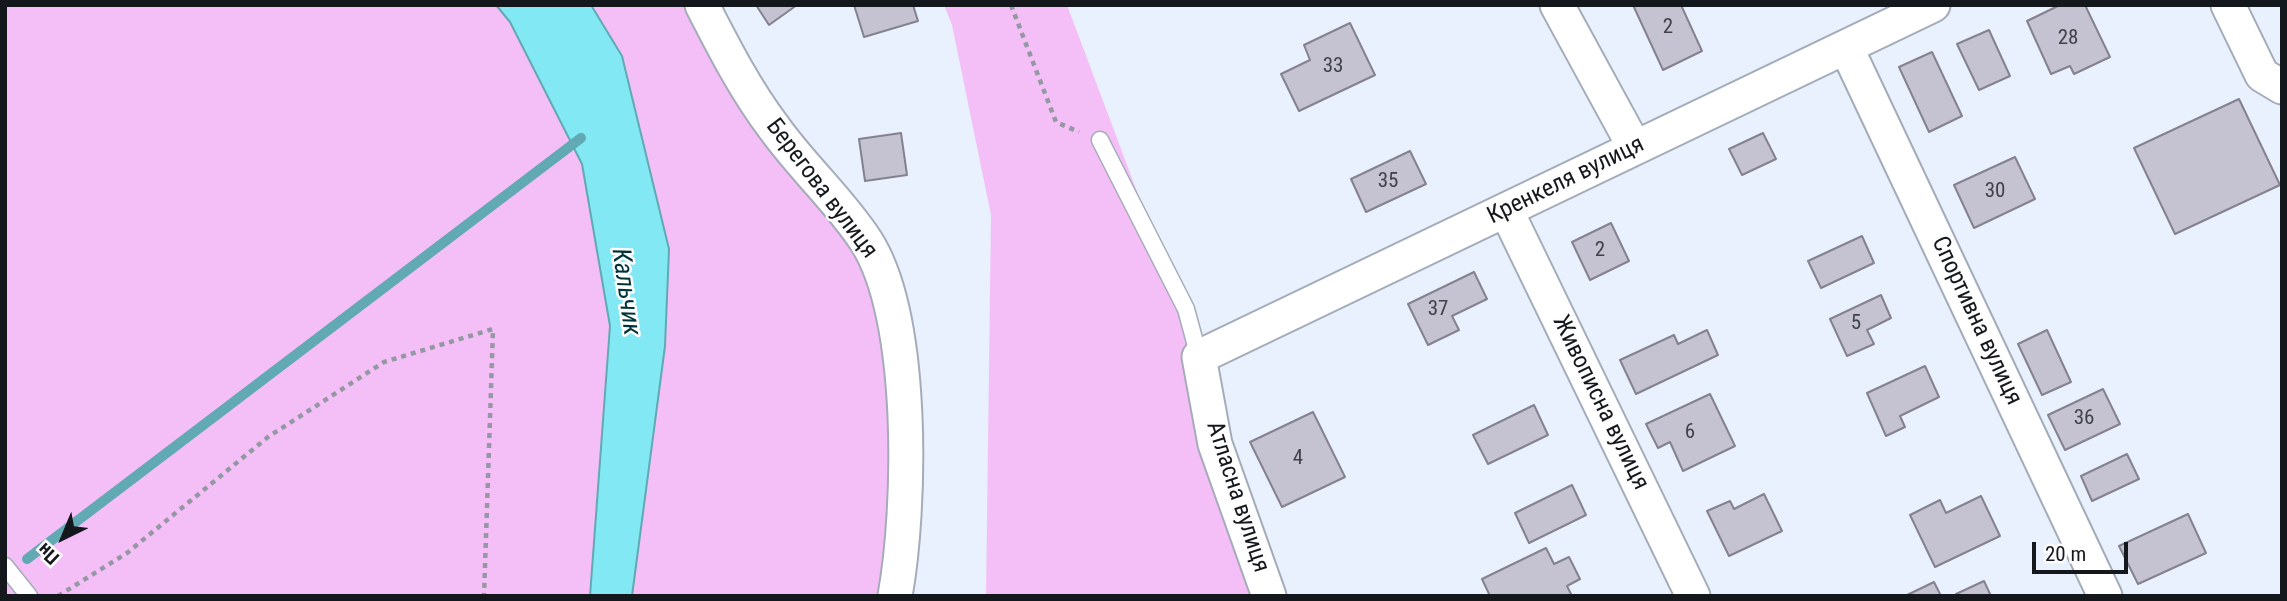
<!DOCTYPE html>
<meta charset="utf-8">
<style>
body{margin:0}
#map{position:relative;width:2287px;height:601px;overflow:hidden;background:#e9f0fe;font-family:"Roboto Condensed",sans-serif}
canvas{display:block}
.frame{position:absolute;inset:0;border:7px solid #14171c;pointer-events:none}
.north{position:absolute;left:28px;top:503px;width:70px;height:70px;-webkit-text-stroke:5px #fdfdfd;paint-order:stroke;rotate:223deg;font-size:19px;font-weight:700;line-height:28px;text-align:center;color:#14171c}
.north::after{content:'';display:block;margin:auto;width:24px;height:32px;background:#14171c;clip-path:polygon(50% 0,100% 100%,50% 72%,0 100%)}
.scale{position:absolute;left:2032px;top:542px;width:96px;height:32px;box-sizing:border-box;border:4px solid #14171c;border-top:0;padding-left:9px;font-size:21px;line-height:24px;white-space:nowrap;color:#14171c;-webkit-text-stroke:5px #fdfdfd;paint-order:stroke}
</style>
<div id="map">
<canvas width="2287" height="601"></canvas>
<div class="frame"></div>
<div class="north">Пн</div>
<div class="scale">20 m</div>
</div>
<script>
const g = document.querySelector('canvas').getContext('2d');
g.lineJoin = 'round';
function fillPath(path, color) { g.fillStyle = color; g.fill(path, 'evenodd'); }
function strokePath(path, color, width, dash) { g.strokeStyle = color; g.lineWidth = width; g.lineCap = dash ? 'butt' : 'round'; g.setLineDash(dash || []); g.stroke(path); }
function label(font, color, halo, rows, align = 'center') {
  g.font = font + ' "Roboto Condensed",sans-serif'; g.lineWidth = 5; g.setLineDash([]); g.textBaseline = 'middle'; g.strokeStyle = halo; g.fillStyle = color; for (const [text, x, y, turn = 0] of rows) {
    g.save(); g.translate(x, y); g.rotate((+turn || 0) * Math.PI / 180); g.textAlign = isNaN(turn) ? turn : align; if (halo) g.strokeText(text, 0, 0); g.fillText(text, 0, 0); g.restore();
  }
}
const green = new Path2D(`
 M5,5h491l14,17 72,142 28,163 -20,269h-585z
 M591,5h111l184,275 9,316h-263l33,-250 4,-97 -47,-193z
 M944,5h123l132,352 70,239h-283l5,-381 -39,-190z`);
const water = new Path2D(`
 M496,5h95l31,51 47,193 -4,97 -33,250h-42l20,-270 -28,-162 -72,-142z`);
const stream = new Path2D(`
 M27,559l554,-421`);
const building = new Path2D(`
 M756,5h41l-28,20z
 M854,5h59l5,16 -54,16z
 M1633,5h48l21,46 -39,19z
 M2060,5h25l25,52 -36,17 -4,-8 -19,8 -24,-53z
 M1350,23l25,52 -76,36 -18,-37 29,-14 -6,-15z
 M1989,30l21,46 -31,14 -22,-46z
 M1932,52l30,64 -33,16 -30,-65z
 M2239,99l41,86 -105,49 -41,-86z
 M901,133l6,42 -42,6 -6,-42z
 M1763,133l13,26 -34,16 -13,-26z
 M1410,151l16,33 -60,28 -15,-33z
 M2015,157l20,42 -61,29 -20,-43z
 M1611,223l18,38 -39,19 -18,-38z
 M1862,236l12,27 -53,25 -13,-27z
 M1474,272l13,27 -35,17 7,14 -31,15 -20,-41z
 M1881,295l10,23 -24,12 7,14 -27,12 -17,-37z
 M1707,330l11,25 -82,39 -16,-34 54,-25 4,9z
 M2047,330l24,52 -29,13 -24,-51z
 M1925,366l14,31 -39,19 5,11 -19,9 -19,-43z
 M2103,389l17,35 -55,26 -17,-35z
 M1710,394l25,52 -52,25 -13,-29 -12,6 -12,-24z
 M1534,405l14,30 -60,29 -15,-29z
 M1313,412l32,65 -63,30 -32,-65z
 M2127,454l12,25 -47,22 -11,-25z
 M1572,485l14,30 -57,28 -14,-30z
 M1764,494l18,37 -53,25 -22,-45 23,-10 4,8z
 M1981,496l19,40 -65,31 -25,-52 30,-15 6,13z
 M2188,514l18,39 -68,31 -19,-38z
 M1546,548l8,16 15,-7 11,22 -13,7 5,10h-82l-8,-17z
 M1984,581l7,15h-34l-1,-2z
 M1934,582l7,14h-36z`);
const path = new Path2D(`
 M1011,5l45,117 23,10
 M58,596l69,-43 141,-116 116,-75 109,-33 -9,267`);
const lane = new Path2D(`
 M1100,140l86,169 13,48
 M5,566l24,30`);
const street = new Path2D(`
 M702,5c22,43 44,86 73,124 28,39 65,72 91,112 49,76 45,266 29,355
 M1557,5l78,143
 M2228,5l34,70 20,12
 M1846,47l259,549
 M1506,210l187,386
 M1269,596l-54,-152 -16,-87 734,-352`);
const numberNames = [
 ["2",1668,28],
 ["28",2068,39],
 ["33",1333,67],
 ["35",1388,182],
 ["30",1995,192],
 ["2",1600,251],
 ["37",1438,310],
 ["5",1856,324],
 ["36",2084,419],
 ["6",1690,433],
 ["4",1298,459]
];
const streetNames = [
 ["Кренкеля вулиця",1566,181,-26],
 ["Берегова вулиця",821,189,53],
 ["Спортивна вулиця",1976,321,65],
 ["Живописна вулиця",1600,403,64],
 ["Атласна вулиця",1237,497,72]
];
const waterNames = [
 ["Кальчик",625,292,82]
];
fillPath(green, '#f4bff7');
fillPath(water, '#82e8f4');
strokePath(water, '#61a9b3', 2);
strokePath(stream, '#61a9b3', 10);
fillPath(building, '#c5c2d1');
strokePath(building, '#84828f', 2);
strokePath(lane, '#a5acb9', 19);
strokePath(street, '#a5acb9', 37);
strokePath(path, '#9398a2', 4.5, [5, 5]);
strokePath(lane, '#fff', 16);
strokePath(street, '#fff', 33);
label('21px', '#404249', null, numberNames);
label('24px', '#14171c', '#fdfdfd', streetNames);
label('italic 26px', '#003338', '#fdfdfd', waterNames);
</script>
